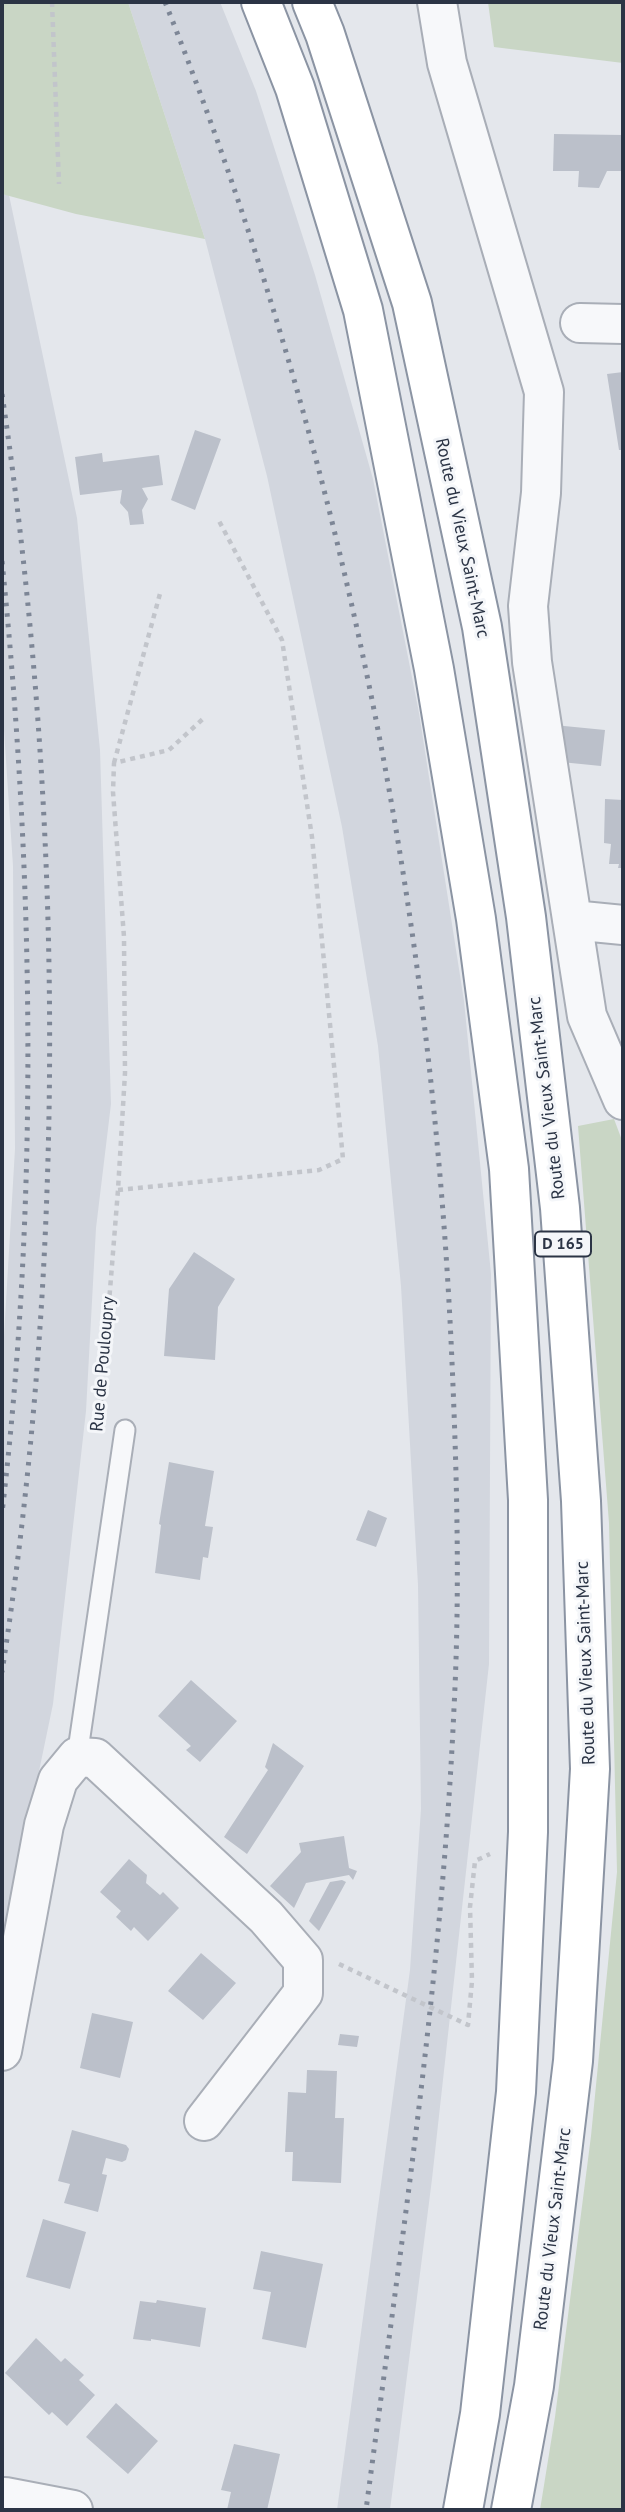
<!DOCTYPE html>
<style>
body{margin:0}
#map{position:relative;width:625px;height:2512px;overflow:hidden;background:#e4e7ec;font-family:"PT Sans",sans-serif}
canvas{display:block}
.frame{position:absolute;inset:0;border:4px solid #2b3445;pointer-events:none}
</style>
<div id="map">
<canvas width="625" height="2512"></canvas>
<div class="frame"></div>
</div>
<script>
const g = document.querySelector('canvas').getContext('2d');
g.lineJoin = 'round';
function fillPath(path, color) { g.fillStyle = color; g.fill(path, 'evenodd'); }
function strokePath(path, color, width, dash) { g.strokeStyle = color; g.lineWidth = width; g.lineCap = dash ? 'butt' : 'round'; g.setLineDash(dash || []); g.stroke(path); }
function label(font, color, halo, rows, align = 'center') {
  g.font = font + ' "PT Sans",sans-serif'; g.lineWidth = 6; g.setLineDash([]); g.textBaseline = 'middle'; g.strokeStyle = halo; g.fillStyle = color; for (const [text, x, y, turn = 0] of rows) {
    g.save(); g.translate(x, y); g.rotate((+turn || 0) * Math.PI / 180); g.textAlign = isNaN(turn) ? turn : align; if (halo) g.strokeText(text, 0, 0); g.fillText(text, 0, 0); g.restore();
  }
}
const built = new Path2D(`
 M128,2h92l36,89 59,184 58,204 46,234 45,288 27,273 -2,390 -57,515 -42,331h-53l73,-540 11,-161 -3,-224 -17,-299 -23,-240 -36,-219 -75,-351 -62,-237z
 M2,194l7,1 68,323 23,232 11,354 -15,124 -10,183 -33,293 -51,245v-579l13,-221 -2,-283 -11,-166z`);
const green = new Path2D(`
 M2,2h126l77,237 -129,-25 -74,-20z
 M488,2h135v61l-129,-16z
 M614,1119l9,24v1367h-83l15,-93 36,-281 26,-264 -8,-349 -31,-397z`);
const building = new Path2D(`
 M554,134l69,1v36h-16l-8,17 -21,-1 1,-16h-26z
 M623,372v78h-4l-12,-76z
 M195,430l26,9 -26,71 -24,-10z
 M102,453l1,9 56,-7 4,30 -21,3 6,11 -6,11 2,14 -14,1 -2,-13 -8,-9 2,-13 -42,5 -5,-38z
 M554,725l51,5 -4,36 -40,-4z
 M605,799l18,1v68h-5l1,-4h-10l2,-20 -7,-1z
 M194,1252l41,27 -17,28 -3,53 -51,-4 5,-67z
 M169,1462l45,9 -9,55 8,1 -5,31 -5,-1 -3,23 -45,-7 6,-48 -2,-1z
 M368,1510l19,8 -11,29 -20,-7z
 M191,1680l46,41 -37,41 -14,-12 5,-4 -33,-30z
 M273,1743l31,23 -57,88 -23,-17 44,-67 -3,-3z
 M344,1836l5,32 8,3 -4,9 -4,-5 -43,8 -12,25 -24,-22 31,-34 -2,-9z
 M129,1859l18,16 -1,8 14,12 3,-3 16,16 -31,33 -14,-14 -3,4 -15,-14 5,-6 -21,-19z
 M342,1880l4,2 -27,49 -10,-10 21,-39z
 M201,1953l35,30 -33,37 -35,-29z
 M92,2013l41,9 -13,56 -40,-10z
 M340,2034l19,2 -2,11 -19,-2z
 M307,2070l30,1 -2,47h9l-3,65 -49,-2 1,-29h-8l3,-60 18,1z
 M72,2130l54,15 3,4 -3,11 -4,2 -16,-4 -4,16 5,1 -9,37 -34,-9 6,-19 -12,-3z
 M43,2219l43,13 -16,57 -44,-12z
 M261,2251l62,13 -17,84 -44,-9 9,-47 -18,-3z
 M157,2300l49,8 -6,39 -49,-8v2l-18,-2 7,-38 16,2z
 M36,2338l25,24 4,-4 19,17 -5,5 16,15 -28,31 -15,-14 -3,3 -44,-42z
 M116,2403l42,38 -30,33 -42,-37z
 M234,2444l46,10 -13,56h-40l4,-18 -10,-2z`);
const path = new Path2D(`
 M52,2l7,182
 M114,763l47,-173
 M118,1190l201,-20 24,-11 -31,-322 -30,-197 -64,-121
 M100,1415l18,-225 7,-117 -1,-136 -11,-145 1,-29 55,-13 36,-33
 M339,1964l129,61 4,-44 -2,-74 5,-46 15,-7`);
const service = new Path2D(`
 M77,1757l48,-327`);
const minor = new Path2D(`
 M437,2l10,61 97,329 -3,101 -13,113 4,56 55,354 36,84
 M580,323l43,1
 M572,920l51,5
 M2,2051l42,-226 14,-45 19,-23 18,1 171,159 37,43v33l-99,128
 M2,2500l3,-3 68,13`);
const trunk = new Path2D(`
 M261,2l34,86 68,222 71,359 42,250 33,250 19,331v332l-12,260 -36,322 -17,96
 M312,2l13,32 87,269 70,324 44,290 34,291 21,293 9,268 -17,292 -39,325 -23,124`);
const rail = new Path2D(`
 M165,2c173,433 267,895 287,1360 5,115 8,231 2,346 -12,269 -53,536 -88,802
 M2,394c62,421 65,856 0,1278
 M2,561c32,316 37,636 0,952`);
const shields = [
 [563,1244,56]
];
const shieldNames = [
 ["D 165",563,1244]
];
const streetNames = [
 ["Route du Vieux Saint-Marc",462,538,78],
 ["Route du Vieux Saint-Marc",547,1098,-97],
 ["Rue de Pouloupry",103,1364,-85],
 ["Route du Vieux Saint-Marc",586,1663,-92],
 ["Route du Vieux Saint-Marc",553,2229,-83]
];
fillPath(built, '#d2d6de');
fillPath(green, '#c9d6c5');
fillPath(building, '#bbc0ca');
strokePath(service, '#a9aeb7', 23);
strokePath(minor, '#a9aeb7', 42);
strokePath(trunk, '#8b94a3', 42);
strokePath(path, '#c2c5cb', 4.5, [5, 5]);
strokePath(service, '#f7f8fa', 19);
strokePath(minor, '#f7f8fa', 38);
strokePath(trunk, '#fff', 38);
strokePath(rail, '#7d8696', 5, [3.5, 7]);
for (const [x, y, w] of shields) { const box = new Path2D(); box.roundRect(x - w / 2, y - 12.5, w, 25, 5); g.fillStyle = '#f4f6f9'; g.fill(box); strokePath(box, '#2b3445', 2); }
label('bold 16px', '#2b3445', null, shieldNames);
label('18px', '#2b3445', '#f4f6f9', streetNames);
</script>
